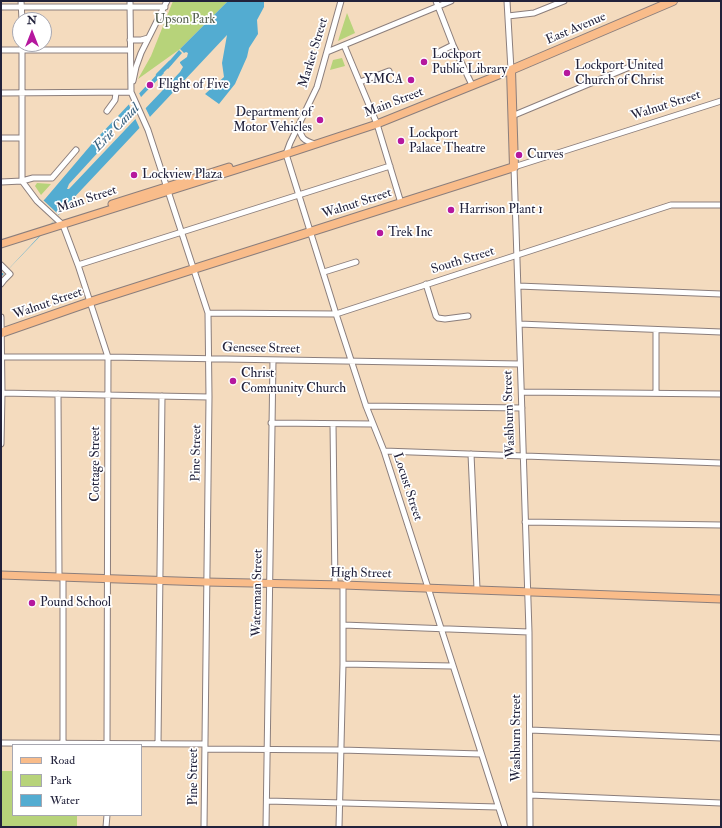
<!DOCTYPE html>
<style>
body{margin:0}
#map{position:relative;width:722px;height:828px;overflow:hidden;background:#f4dbbe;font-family:"IM FELL Double Pica",serif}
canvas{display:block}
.frame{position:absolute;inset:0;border:2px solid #22223b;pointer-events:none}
.legend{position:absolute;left:12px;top:744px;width:130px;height:72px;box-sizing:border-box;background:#fff;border:1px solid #a7a7b1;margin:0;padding:5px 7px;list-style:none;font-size:12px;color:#22223b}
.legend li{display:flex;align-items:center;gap:8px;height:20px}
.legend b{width:20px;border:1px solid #a7a7b1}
.north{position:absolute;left:12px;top:12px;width:40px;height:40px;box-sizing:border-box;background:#fff;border:1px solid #a7a7b1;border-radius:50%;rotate:0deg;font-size:11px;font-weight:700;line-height:16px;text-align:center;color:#22223b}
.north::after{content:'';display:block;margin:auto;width:14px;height:18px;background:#b5179e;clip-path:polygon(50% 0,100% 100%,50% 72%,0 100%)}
</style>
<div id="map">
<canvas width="722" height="828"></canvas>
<div class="frame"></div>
<ul class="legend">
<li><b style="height:5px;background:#f9bc8a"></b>Road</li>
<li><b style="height:11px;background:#b7d37a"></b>Park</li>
<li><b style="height:11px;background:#53acd1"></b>Water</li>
</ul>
<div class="north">N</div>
</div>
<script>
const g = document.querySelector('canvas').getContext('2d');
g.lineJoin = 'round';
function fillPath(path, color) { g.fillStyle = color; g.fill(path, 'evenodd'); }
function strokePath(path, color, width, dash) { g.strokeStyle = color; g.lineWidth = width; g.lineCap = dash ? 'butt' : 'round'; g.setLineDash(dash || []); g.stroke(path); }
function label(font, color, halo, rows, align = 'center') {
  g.font = font + ' "IM FELL Double Pica",serif'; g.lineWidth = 3.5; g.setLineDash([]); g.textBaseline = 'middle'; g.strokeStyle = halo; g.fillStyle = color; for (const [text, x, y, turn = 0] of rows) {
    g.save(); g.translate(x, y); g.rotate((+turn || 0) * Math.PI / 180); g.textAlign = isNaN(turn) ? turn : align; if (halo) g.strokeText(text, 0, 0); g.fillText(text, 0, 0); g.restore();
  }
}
const green = new Path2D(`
 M173,1h55l-48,48 -42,30 13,-23z
 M347,13l8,20 -17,8z
 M342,58l3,8 -15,4 3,-10z
 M37,183l14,1 -10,11 -6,-9z
 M1,771h12v44h64v12h-76z`);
const water = new Path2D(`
 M228,1h36v6l-7,13 1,14 -9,14 -2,9 -12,27 -16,20 -14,-10 19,-17 -2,-14 5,-28 -159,169 -22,26 -45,47v-35l44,-43 51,-60 3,-2 3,3 -3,4 3,4 -33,36 -2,5h2l111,-117 3,-5 -3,-4v-1l7,-5 1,-4 -2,-1 -2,1 -4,-4z
 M179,50l3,3 -14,16 -3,-3z
 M161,70l3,3 -43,45 -3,-2z
 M117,117l3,2 -17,19 -3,-3z`);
const pier = new Path2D(`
 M138,91l4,8 -11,11 -3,-8z
 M144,105l7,14 -11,10 -6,-13z
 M42,199l17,16 -55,59 -3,-2v-32z`);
const canal = new Path2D(`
 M158,75l12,-12`);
const minor = new Path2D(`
 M21,1l1,19
 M130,1l1,91 17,38 60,183 1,84 -5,430
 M341,1l-24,86 -27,56 -4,11 50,160 30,92 18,45 121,376
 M436,1l17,44 19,40
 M507,1l4,69
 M1,7h164
 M508,16l26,-3 30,-12
 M130,40h11l7,-2
 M22,44v137
 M344,45l33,79 24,79
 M1,50h129
 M327,52l124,-51
 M437,53l16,-8
 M133,81l3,-14 5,-14 26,-52
 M360,82l29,-11
 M1,93l130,-1
 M107,111l8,-11 1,-7
 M512,116l120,-50
 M298,126c4,12 4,14 17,18
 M1,138h21
 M22,181l15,20 26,24 15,40 30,92 -1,388
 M1,182l21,-1 11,-3h19l24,-28
 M1,265l9,9 -6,6 -3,4
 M78,265l312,-99
 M324,272l32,-10
 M426,284l10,32 2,2 7,1 23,-3
 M518,286l203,8
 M208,313l128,1 335,-109h50
 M1,317l1,76 -1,51
 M519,324l202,8
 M1,357h107l412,7
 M522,392l199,2
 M1,393l208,4
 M656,393v-63
 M58,394l1,183
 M366,406l156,2
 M271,423l102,1
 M333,424l2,161
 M384,451l337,12
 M471,454l6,135
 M525,522l196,3
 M63,578v165
 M343,625l186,7
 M343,664l109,2
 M530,730l191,8
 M1,743l204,1
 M158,744l4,-348
 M205,749l136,1 140,4
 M530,795l191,8
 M267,801l231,6
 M106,827l1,-12
 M266,827l7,-467
 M339,827l4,-163v-79
 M530,827l-1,-195 -15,-465 207,-66`);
const major = new Path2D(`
 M112,204l117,-37
 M1,244l285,-90 91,-30 134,-54
 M1,575l205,7 137,3 378,14`);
const highway = new Path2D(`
 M1,333l89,-31 424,-135 -3,-97 162,-69`);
const markers = [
 [424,62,4,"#b5179e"],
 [567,73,4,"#b5179e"],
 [411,80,4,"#b5179e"],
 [150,85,4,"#b5179e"],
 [320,120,4,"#b5179e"],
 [401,141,4,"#b5179e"],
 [519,155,4,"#b5179e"],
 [134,175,4,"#b5179e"],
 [451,210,4,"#b5179e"],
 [380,233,4,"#b5179e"],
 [233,381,4,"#b5179e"],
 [32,603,4,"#b5179e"]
];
const parkNames = [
 ["Upson Park",185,20]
];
const streetNames = [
 ["East Avenue",576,29,-23],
 ["Market Street",314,53,-73],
 ["Main Street",394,103,-21],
 ["Walnut Street",666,106,-18],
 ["Main Street",87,200,-18],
 ["Walnut Street",357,204,-18],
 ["South Street",463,261,-17],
 ["Walnut Street",48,304,-19],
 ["Genesee Street",261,349,1],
 ["Washburn Street",510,414,-92],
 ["Pine Street",197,453,-89],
 ["Cottage Street",96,464,-90],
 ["Locust Street",407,487,72],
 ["High Street",361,574,1],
 ["Waterman Street",258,593,-89],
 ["Washburn Street",517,738,-90],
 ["Pine Street",194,777,-90]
];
const poiNames = [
 ["Lockport",432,55],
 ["Public Library",432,70],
 ["Lockport United",575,66],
 ["Church of Christ",575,81],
 ["YMCA",403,80,"right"],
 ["Flight of Five",158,85],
 ["Department of",312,113,"right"],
 ["Motor Vehicles",312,128,"right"],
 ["Lockport",409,134],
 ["Palace Theatre",409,149],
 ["Curves",527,155],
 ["Lockview Plaza",142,175],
 ["Harrison Plant 1",459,210],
 ["Trek Inc",388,233],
 ["Christ",241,374],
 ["Community Church",241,389],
 ["Pound School",40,603]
];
const waterNames = [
 ["Erie Canal",117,128,-46]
];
fillPath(green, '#b7d37a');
fillPath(water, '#53acd1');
fillPath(pier, '#f4dbbe');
strokePath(canal, '#53acd1', 4.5);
strokePath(minor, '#8b7e7c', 7);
strokePath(major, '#8b7e7c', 9);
strokePath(highway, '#8b7e7c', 10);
strokePath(minor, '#fff', 5);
strokePath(major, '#f9bc8a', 7);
strokePath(highway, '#f9bc8a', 8);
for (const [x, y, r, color] of markers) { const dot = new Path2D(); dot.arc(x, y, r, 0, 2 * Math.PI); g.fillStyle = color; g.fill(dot); strokePath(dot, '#fff', 1.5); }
label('13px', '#566051', '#fff', parkNames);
label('13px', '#22223b', '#fff', streetNames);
label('13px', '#22223b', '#fff', poiNames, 'left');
label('italic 14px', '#38607e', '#fff', waterNames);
</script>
